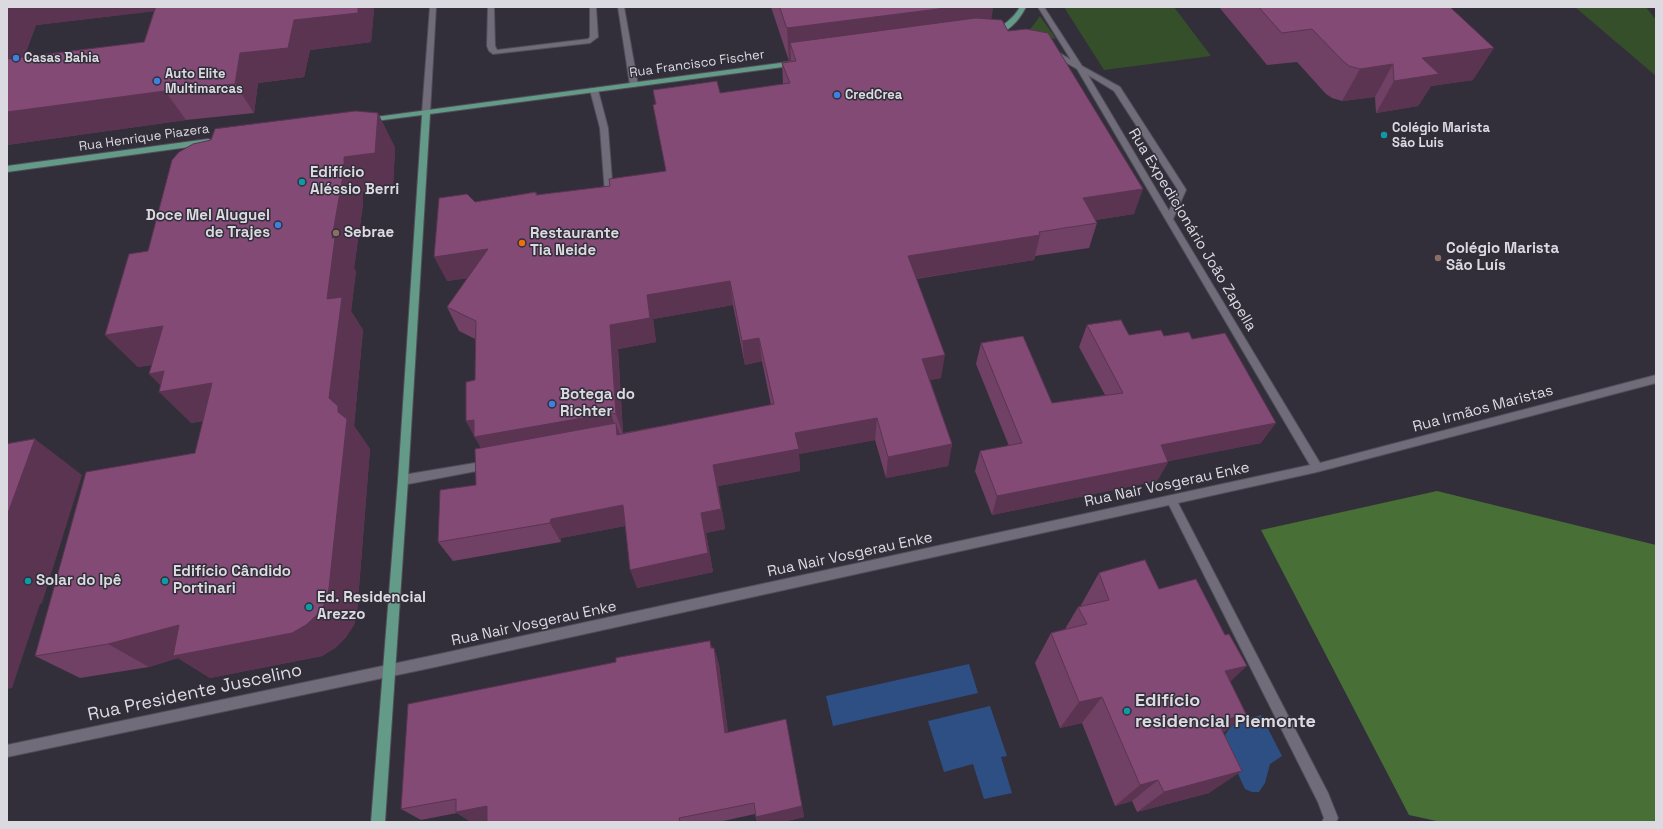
<!DOCTYPE html>
<meta charset="utf-8">
<style>
body{margin:0}
#map{position:relative;width:1663px;height:829px;overflow:hidden;background:#322f3a;font-family:"Space Grotesk",sans-serif}
canvas{display:block}
.frame{position:absolute;inset:0;border:8px solid #dcdae1;pointer-events:none}
</style>
<div id="map">
<canvas width="1663" height="829"></canvas>
<div class="frame"></div>
</div>
<script>
const g = document.querySelector('canvas').getContext('2d');
g.lineJoin = 'round';
function fillPath(path, color) { g.fillStyle = color; g.fill(path, 'evenodd'); }
function strokePath(path, color, width, dash) { g.strokeStyle = color; g.lineWidth = width; g.lineCap = dash ? 'butt' : 'round'; g.setLineDash(dash || []); g.stroke(path); }
function label(font, color, halo, rows, align = 'center') {
  g.font = font + ' "Space Grotesk",sans-serif'; g.lineWidth = 3; g.setLineDash([]); g.textBaseline = 'middle'; g.strokeStyle = halo; g.fillStyle = color; for (const [text, x, y, turn = 0] of rows) {
    g.save(); g.translate(x, y); g.rotate((+turn || 0) * Math.PI / 180); g.textAlign = isNaN(turn) ? turn : align; if (halo) g.strokeText(text, 0, 0); g.fillText(text, 0, 0); g.restore();
  }
}
const green = new Path2D(`
 M1064,7h110l37,49 -107,14z
 M1575,7h71l10,13v56z
 M1040,16l16,23 -29,-7 5,-5z`);
const forest = new Path2D(`
 M1437,491l219,54v277h-215l-32,-7 -148,-285z`);
const water = new Path2D(`
 M969,664l9,29 -145,33 -7,-30z
 M990,706l17,50 -6,1 11,36 -28,6 -11,-35 -29,8 -16,-51z
 M1261,715l21,41 -12,8 -5,19 -6,9h-7l-7,-3 -22,-48c7,-21 19,-20 38,-26z`);
const minor = new Path2D(`
 M430,7h6l-6,106 -4,2 -4,-2z
 M488,7h6l1,39 2,4 91,-11 2,-2v-30h6l2,30 -8,6 -97,11 -4,-3 -2,-5z
 M618,7h6l14,78 -4,2 -4,-2z
 M1038,7h6l38,59 38,21 65,101 1,2 -13,29 147,244 336,-88v8l-339,89 -139,31 150,290 10,25 -2,4h-14l2,-4 -6,-16 -149,-297 -734,162 -428,90v-12l428,-90 875,-190 -233,-396 -29,-17 1,-2h6l16,10zM1088,75l26,16 64,99 -9,21z
 M591,88h3l4,2 10,38 5,65 -4,3 -4,-3 -5,-65 -10,-38z
 M487,461l4,1 1,3 -1,3 -4,1 -84,16 -4,-2 -1,-3 1,-3 4,-2z`);
const major = new Path2D(`
 M1020,7h6c-6,12 -19,29 -34,26v-2c12,-6 21,-12 28,-24z
 M795,61l4,2 -1,2 -368,49 -22,366 -23,342h-14l27,-342 24,-365 -54,7 -4,-2 4,-2z
 M208,139l3,1v4l-204,28v-6z`);
const wall = new Path2D(`
 M7,7l367,1 -3,34 -61,8 -6,27 -46,6 -4,30 -68,7 -179,25zM154,11l-10,31 -120,15 12,-32z
 M771,7h222l-2,12 17,12 126,183 -39,6 2,3 -8,25 -54,8 -1,4 -118,19 25,99 -11,2 22,64 -4,22 -62,12 -11,-38 -76,14 1,17 -82,15 7,43 -19,4 7,39 -76,16 -12,-62 -64,12v4l-108,19 -15,-19 38,-57 5,-37 -15,-27 9,-41v-41l-16,-8 -12,-24 21,-29 -21,3 28,-79 61,-10 1,3 73,-9 56,-15 -13,-81 67,3 63,-9 -1,-21 9,-1v-2l-2,1zM733,305l12,60 17,-4 9,44 -148,28 -5,-84 38,-7 -3,-23z
 M1219,7h231l23,73 -42,6 -13,20 -42,7 -1,-16 -33,4 -10,-3 -6,-4 -29,-32 -30,3z
 M395,147l-2,40 -30,5v12l-9,64 2,3 -5,40 12,19 -9,96 16,23 -13,163 -3,13 -8,12 -11,11 -13,8 -112,22 -32,-20 -29,9 -69,11 -45,-22 160,-203 8,-32 -12,2 -30,-38 -9,-20 -14,2 -33,-32 43,-84z
 M1087,325l42,10 35,1 28,3 69,104 -93,18v1l-11,19 -165,34 -17,-44 5,-20 29,-5 -33,-82 5,-21 71,60 53,-8 -26,-48z
 M1099,573l60,16 71,92 16,33 -23,19 -14,60 -72,19 -5,-11 -17,5 -33,-83 -22,5 -25,-65 16,-30 14,-4 13,-22h2z
 M712,648h2l5,17 9,68 74,73 2,11 -21,5h-26l-2,-8 -36,8h-232v-2l-8,2h-8l-14,-9 -36,7 -20,-11z`);
const shadedWall = new Path2D(`
 M9,7h173l1,1 -147,17 -24,66 -5,-5v-75z
 M358,7h15l1,1 -3,34 -61,8 -6,27 -46,6 -4,30 -19,-29 5,-31 54,-33z
 M954,7h39l-3,22 -200,14 1,17 -2,1 -2,-33z
 M1494,48l-21,32 -42,6 -13,20 -42,7 18,-32 28,-23z
 M1393,64l-18,33 -33,4 18,-32z
 M165,91l21,29 -179,25v-33z
 M378,113l17,34 -2,40 -30,5v12l-9,64 2,3 -5,40 12,19 -9,96 16,23 -13,163 -3,13 -8,12 -11,11 -13,8 -112,22 -32,-20 -29,9 -41,-23 230,-232 -9,-14 -2,-99 5,-61 12,-81z
 M1143,189l-9,25 -59,9 8,-25z
 M1040,235l-6,25 -128,20 2,-24z
 M488,249l11,25 -52,7 -13,-24z
 M730,281l3,24 -80,14 3,23 -38,7 5,87 -7,-22 -6,-89 37,-30z
 M163,326l30,32 -55,9 -33,-32z
 M759,338l3,23 -17,4 -3,-24z
 M945,355l-4,23 -22,4 3,-23z
 M164,371l48,12 29,31 -50,9 -32,-31 7,-1 -17,-17z
 M611,413l5,16v-6l8,22 -137,14 -21,-38 8,-1z
 M877,418l-2,22 -76,14 1,17 -82,15 7,43 -19,4 7,39 -76,16 -7,-18 71,-57 12,-48 82,-32z
 M1276,423l-15,20 -111,22 11,-20z
 M35,439l47,36 -40,128 -2,1 -28,84 -5,1v-173z
 M952,444l-4,22 -62,12 2,-21z
 M1168,462l-11,19 -165,34 5,-19z
 M623,505l7,20 -69,13v4l-11,-19 1,-4z
 M710,641l5,16 -1,-9 5,17 11,82 -5,-14z
 M1247,666l-31,29 9,-24z
 M1102,697l-20,26 -22,5 19,-26z
 M1246,714l-32,26 4,-18z
 M1242,771l-33,22 -72,19 27,-20z
 M1158,780l-26,21 -17,5 25,-21z
 M487,806l15,11 -23,5h-8l-15,-10z
 M802,806l2,11 -21,5h-26l-1,-5z`);
const building = new Path2D(`
 M156,7h202v6l-64,7 -6,28 -48,5 -5,31 -70,7 -158,21v-53l137,-17z
 M780,7h174l-167,21z
 M1259,7h191l44,41 -72,10 17,16 -45,7 -1,-17 -33,5 -11,-3 -6,-5 -31,-32 -30,4z
 M976,18l26,2 6,11 18,-2 22,4 95,156 -60,9 14,25 -58,9 1,3 -132,21 37,99 -23,4 30,85 -64,13 -11,-39 -82,15 4,16 -86,16 8,44 -20,4 7,40 -78,17 -7,-65 -72,14 -1,4 -112,19 2,-52 36,-5 -1,-36 141,-26 1,12 157,-31 -15,-66 -17,3 -12,-60 -83,14 3,23 -40,7 6,89 -5,-1 -137,24v-17l-8,1v-39l9,-2 1,-59 -29,-14 41,-58 -54,8 5,-59 28,-4 8,8 61,-10v3l74,-9 -1,-7 57,-8 -13,-66 3,-1 -3,-14 64,-9 3,12 70,-10 -8,-20 14,-2 -6,-18z
 M356,111l22,2 -3,40 -31,4v13l-12,68h3l-8,61 15,-2 -13,101 9,8v6l9,7 -18,169 -3,13 -8,13 -12,11 -14,8 -119,23 6,-31 -71,19 -73,12 51,-184 109,-19 17,-70 -53,9 5,-21 -15,3 14,-48 -58,9 24,-81 19,-3 24,-91 7,-8 14,-8 18,-4 4,-11z
 M1121,320l8,15 32,-5 3,6 25,-4 3,7 33,-6 51,90 -115,22 7,17 -171,34 -17,-45 42,-8 -41,-100 42,-7 29,67 71,-10 -36,-68z
 M35,439l-28,77v-72z
 M1145,560l14,29 37,-10 29,56 4,-1 18,32 -22,5 21,43 -28,8 24,49 -78,21 -6,-12 -18,5 -38,-88 -23,5 -28,-69 36,-9 -9,-17 31,-7 -10,-27z
 M710,641l1,7h3l11,85 61,-14 16,87 -46,11 -2,-14 -75,15 1,4h-193v-16l-31,6v-13l-55,10 7,-105 208,-42v-4z`);
const markers = [
 [16,58,4,"#3f7fe0"],
 [157,81,4,"#3f7fe0"],
 [837,95,4,"#3f7fe0"],
 [1384,135,4,"#0f9aa8"],
 [302,182,4,"#0f9aa8"],
 [278,225,4,"#3f7fe0"],
 [336,233,4,"#8d6e63"],
 [522,243,4,"#e8710a"],
 [1438,258,4,"#8d6e63"],
 [552,404,4,"#3f7fe0"],
 [28,581,4,"#0f9aa8"],
 [165,581,4,"#0f9aa8"],
 [309,607,4,"#0f9aa8"],
 [1127,711,4,"#0f9aa8"]
];
const farPoinames = [
 ["Casas Bahia",24,58],
 ["Auto Elite",165,74],
 ["Multimarcas",165,89],
 ["CredCrea",845,95],
 ["Colégio Marista",1392,128],
 ["São Luis",1392,143]
];
const farStreetnames = [
 ["Rua Francisco Fischer",697,64,-8],
 ["Rua Henrique Piazera",144,138,-8]
];
const poiNames = [
 ["Edifício",310,173],
 ["Aléssio Berri",310,190],
 ["Doce Mel Aluguel",270,216,"right"],
 ["de Trajes",270,233,"right"],
 ["Sebrae",344,233],
 ["Restaurante",530,234],
 ["Tia Neide",530,251],
 ["Colégio Marista",1446,249],
 ["São Luís",1446,266],
 ["Botega do",560,395],
 ["Richter",560,412],
 ["Edifício Cândido",173,572],
 ["Portinari",173,589],
 ["Solar do Ipê",36,581],
 ["Ed. Residencial",317,598],
 ["Arezzo",317,615]
];
const streetNames = [
 ["Rua Expedicionário João Zapella",1192,230,59],
 ["Rua Irmãos Maristas",1483,409,-15],
 ["Rua Nair Vosgerau Enke",1167,485,-12],
 ["Rua Nair Vosgerau Enke",850,555,-12],
 ["Rua Nair Vosgerau Enke",534,624,-12]
];
const nearStreetnames = [
 ["Rua Presidente Juscelino",195,693,-12]
];
const nearPoinames = [
 ["Edifício",1135,701],
 ["residencial Piemonte",1135,722]
];
fillPath(green, '#354f2b');
fillPath(forest, '#476f36');
fillPath(water, '#2e4f84');
strokePath(minor, '#504e57', 2);
strokePath(major, '#504e57', 2);
fillPath(minor, '#706c7a');
fillPath(major, '#649a88');
fillPath(wall, '#704065');
fillPath(shadedWall, '#5b3452');
fillPath(building, '#824a75');
strokePath(building, '#5b3452', 1);
for (const [x, y, r, color] of markers) { const dot = new Path2D(); dot.arc(x, y, r, 0, 2 * Math.PI); g.fillStyle = color; g.fill(dot); strokePath(dot, '#322f3a', 1.5); }
label('bold 13px', '#dcdae1', '#322f3a', farPoinames, 'left');
label('13px', '#dcdae1', '#322f3a', farStreetnames);
label('bold 15px', '#dcdae1', '#322f3a', poiNames, 'left');
label('15px', '#dcdae1', '#322f3a', streetNames);
label('18px', '#dcdae1', '#322f3a', nearStreetnames);
label('bold 18px', '#dcdae1', '#322f3a', nearPoinames, 'left');
</script>
